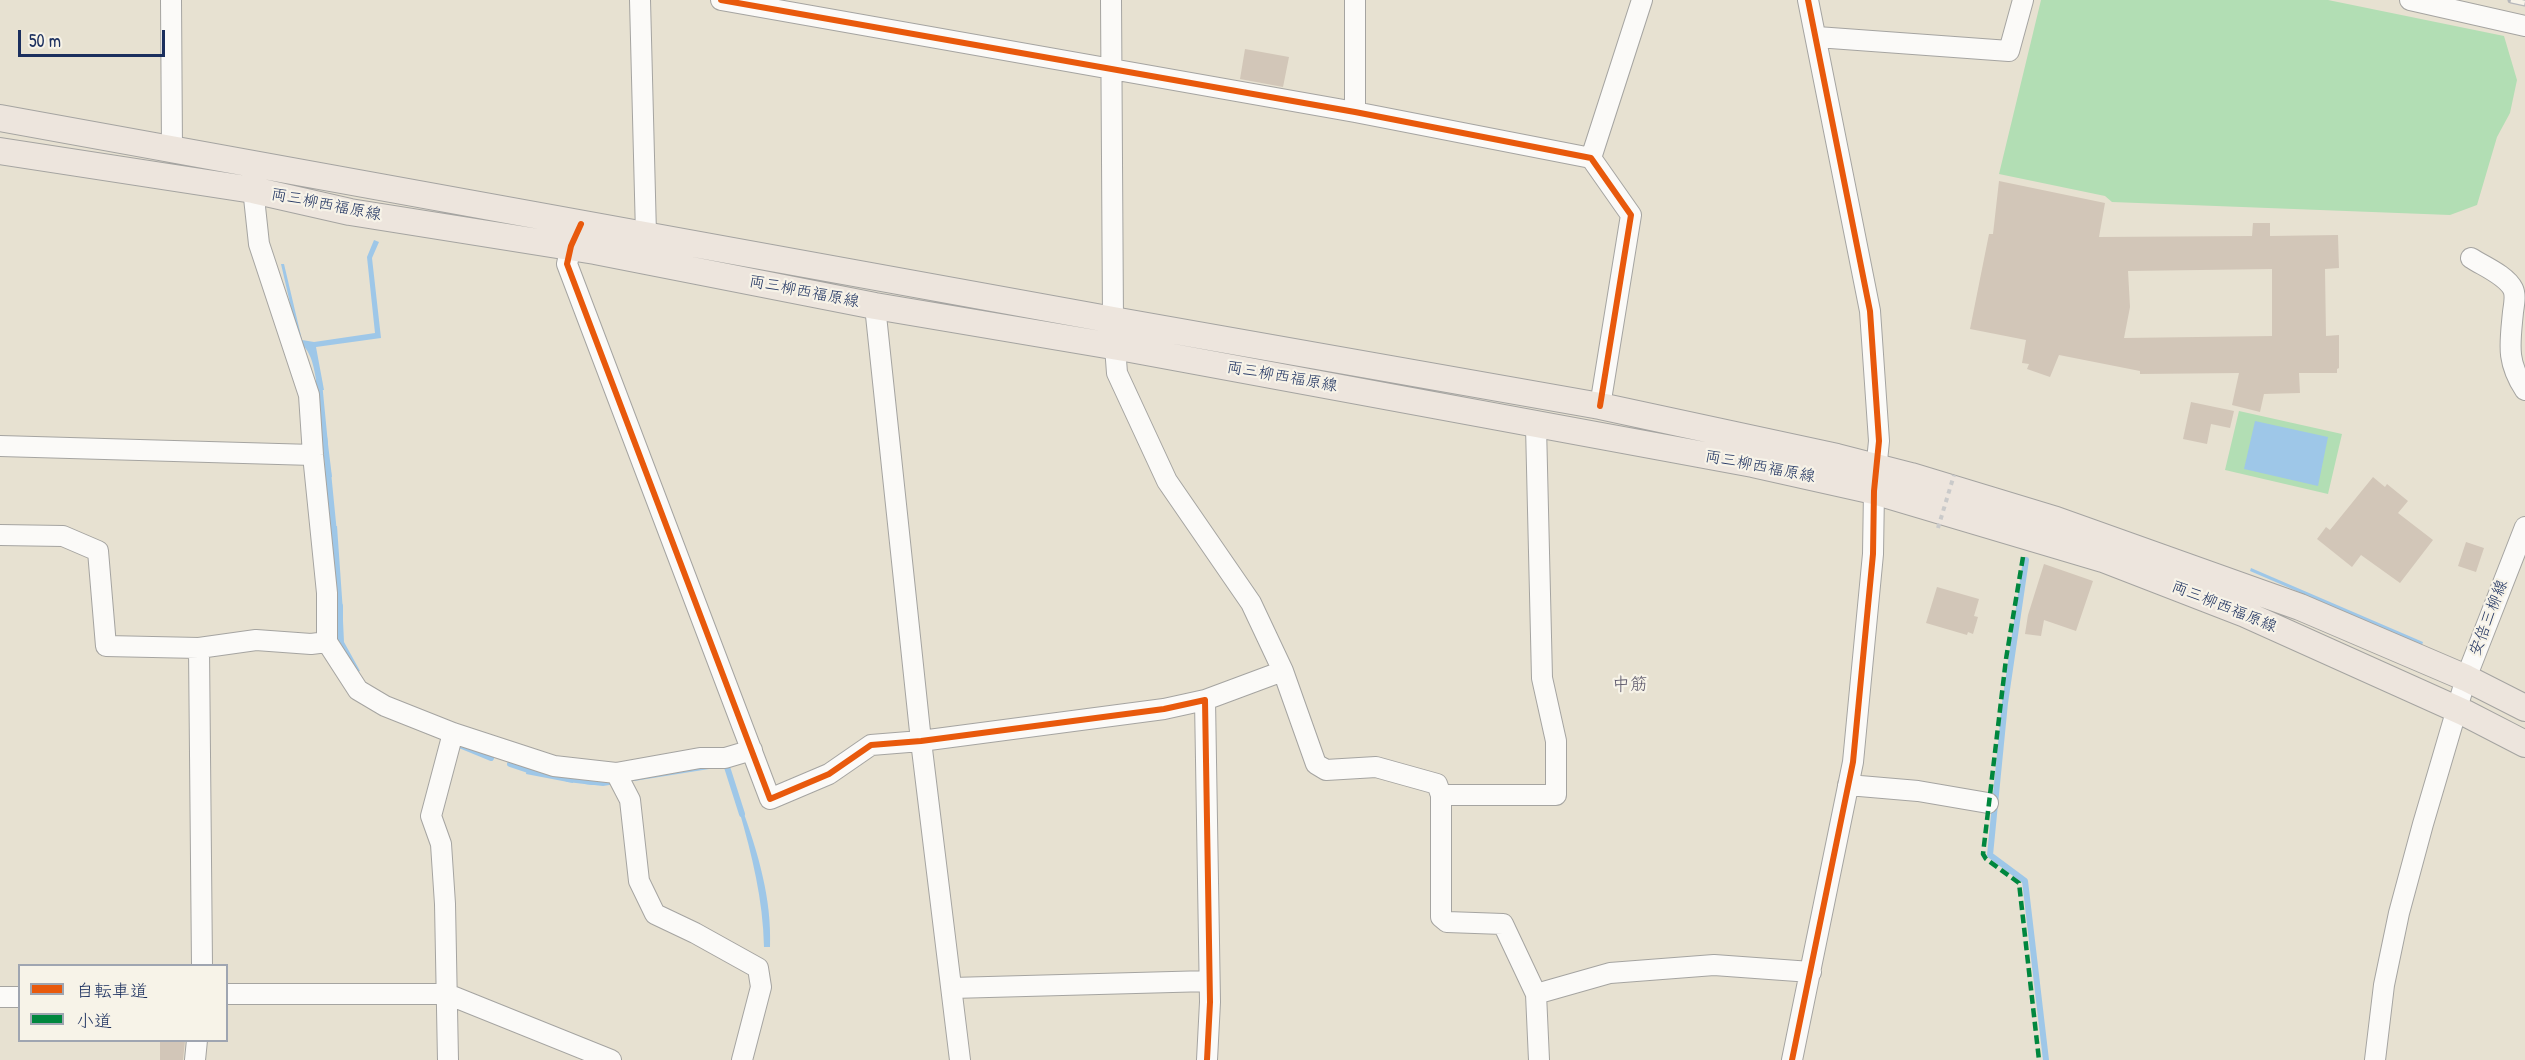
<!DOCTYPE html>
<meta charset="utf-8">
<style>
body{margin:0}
#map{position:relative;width:2525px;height:1060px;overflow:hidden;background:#e7e1d1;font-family:"Patrick Hand","Klee One",sans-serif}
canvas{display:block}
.legend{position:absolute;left:18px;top:964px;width:210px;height:78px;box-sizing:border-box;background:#f7f3e8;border:2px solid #9fa5b1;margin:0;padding:8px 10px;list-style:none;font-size:18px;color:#1b2f5e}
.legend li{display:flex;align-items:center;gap:12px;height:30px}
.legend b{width:30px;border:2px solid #9fa5b1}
.scale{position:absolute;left:18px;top:30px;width:147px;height:27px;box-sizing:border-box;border:3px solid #1b2f5e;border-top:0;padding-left:8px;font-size:18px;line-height:21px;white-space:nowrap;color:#1b2f5e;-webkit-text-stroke:4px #f7f3e8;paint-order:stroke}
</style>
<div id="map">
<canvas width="2525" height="1060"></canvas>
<ul class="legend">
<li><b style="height:8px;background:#e8590c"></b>自転車道</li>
<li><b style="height:8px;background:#00873e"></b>小道</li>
</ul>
<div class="scale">50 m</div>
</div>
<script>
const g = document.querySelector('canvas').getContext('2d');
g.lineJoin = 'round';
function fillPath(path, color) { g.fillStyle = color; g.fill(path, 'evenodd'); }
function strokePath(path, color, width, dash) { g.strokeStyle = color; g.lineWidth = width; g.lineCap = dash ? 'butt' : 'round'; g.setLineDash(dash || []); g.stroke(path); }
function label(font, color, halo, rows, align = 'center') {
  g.font = font + ' "Patrick Hand","Klee One",sans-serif'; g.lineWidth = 4.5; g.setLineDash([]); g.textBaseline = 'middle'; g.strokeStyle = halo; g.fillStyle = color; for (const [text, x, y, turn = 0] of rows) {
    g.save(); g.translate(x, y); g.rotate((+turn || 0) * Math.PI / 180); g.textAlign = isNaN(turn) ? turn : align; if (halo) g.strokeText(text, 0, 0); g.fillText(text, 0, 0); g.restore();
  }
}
const green = new Path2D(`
 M2041,0h287l176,36 13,44 -7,33 -13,24 -20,68 -27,10 -338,-13 -7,-6 -106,-22z
 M2239,411l103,23 -14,60 -103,-24z`);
const water = new Path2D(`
 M374,240l5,2 -7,16 9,80 -65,9 8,43h-6c-4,-18 -4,-37 -19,-48l-18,-78h3l18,76 12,2 61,-9 -8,-76z
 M2255,421l73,16 -10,49 -74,-17z
 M327,436l5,41 -6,1 -4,-40z
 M337,526l6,86 -6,1 -6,-86z
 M2251,568l172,74 -1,3 -172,-74z
 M343,621l1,21 16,29 -5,2 -17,-29 -1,-22z
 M708,763l1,6 -106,17 -18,-2 1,-6z
 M527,768l47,9 -1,6 -47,-9z
 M742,808c16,45 30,91 28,139h-6c-1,-47 -12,-92 -25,-137z`);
const stream = new Path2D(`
 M319,382l6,62
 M328,472l6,61
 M2026,560l-21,143 -15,152 35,26 21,179
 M340,606v23
 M457,744l34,14
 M510,764l24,8
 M722,765l5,2 15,47
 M568,779l25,3`);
const building = new Path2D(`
 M1245,49l44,8 -6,30 -43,-8z
 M1999,181l106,22 -6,34 153,-1 1,-13h17v13l68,-1 1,33 -14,1 1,67 13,-1v33l-2,1v4h-38l1,20 -36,1 -4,18 -28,-7 7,-32 -99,1v-3l-81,-16 -9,22 -23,-8 2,-5 -7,-1 4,-23 -56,-11 19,-95h4zM2272,269v67l-148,2 6,-31 -2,-36z
 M2191,402l43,9 -4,17 -19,-4 -4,20 -24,-5z
 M2373,477l12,10 2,-3 21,17 -10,12 35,27 -33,43 -39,-28 -9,12 -35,-28 9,-12 4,3z
 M2466,542l18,6 -8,24 -18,-6z
 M2044,564l49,17 -17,50 -32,-11 -3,16 -16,-2 3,-19z
 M1937,587l42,12 -5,17 4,1 -5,17 -5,-2 -1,3 -41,-12z
 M160,1041h25l-2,19h-23z`);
const minor = new Path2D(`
 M171,0l1,148
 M640,0l6,234 -3,15
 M721,0l634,112 236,46 40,57 -31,191
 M1111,0l2,320 4,53 50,108 84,122 32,68 -78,29
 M2410,0l115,26
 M1817,37l192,14 14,-51
 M1355,112v-112
 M1591,158l51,-158
 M252,179l7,65 50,151 4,60 14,138v49l31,48 27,16 68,27 101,33 62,7 84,-15h25l27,-8
 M575,236l-4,10 -4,18 203,535 59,-25 42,-29 50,-4 243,-32 41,-9 5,302 -3,58
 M2471,258c12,8 35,17 42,31 3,6 1,16 0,23 -3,32 -7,49 12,78
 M875,306l46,435 39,319
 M0,446l313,9
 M0,535l63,1 35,15 8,95 93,2 57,-8 55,4 16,-2
 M199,648l3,318
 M1283,671l33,93 10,6 50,-3 61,17 4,11v122l6,5 56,2 33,70 3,66
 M616,773l14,27 9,81 16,33 40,19 63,35 3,19 -19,73
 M1848,785l70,6 70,12
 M1441,795h115v-54l-14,-63 -6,-252
 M952,988l257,-7
 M226,994h221l164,66
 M1536,994l74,-21 104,-8 97,7
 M0,997h20
 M195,1060l2,-20
 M448,1060l-3,-156 -4,-60 -10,-28 22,-83
 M1792,1060l61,-298 20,-208 1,-63 5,-50 -9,-130 -62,-311
 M2375,1060l9,-75 15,-72 24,-89 43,-146 59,-151`);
const major = new Path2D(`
 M0,118l1113,202 487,86 237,51 74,19 145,44 244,87 166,71 59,30
 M0,151l253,39 97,22 245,39 280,55 255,43 623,115 121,27 229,68 142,55 220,99 60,31`);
const rail = new Path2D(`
 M2511,0l14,3`);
const pathBridge = new Path2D(`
 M1938,528l16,-53`);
const quiet = new Path2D(`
 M2023,557l-17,102 -23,195 3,5 33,24 20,177`);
const cycleway = new Path2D(`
 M721,0l634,112 236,46 40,57 -31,191
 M581,224l-10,22 -4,18 203,535 59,-25 42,-29 50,-4 243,-32 41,-9 5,302 -3,58
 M1792,1060l61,-298 20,-208 1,-63 5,-50 -9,-130 -62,-311`);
const streetNames = [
 ["両三柳西福原線",326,205,11],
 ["両三柳西福原線",804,292,11],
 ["両三柳西福原線",1282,377,10],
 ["両三柳西福原線",1760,467,11],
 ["両三柳西福原線",2224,607,22],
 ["安倍三柳線",2489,618,-69]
];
const neighbourhoodNames = [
 ["中筋",1630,685]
];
fillPath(green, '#b2deb4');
fillPath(water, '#9ec7e8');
strokePath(stream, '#9ec7e8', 6);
fillPath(building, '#d2c6b8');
strokePath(minor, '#a5a4a1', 22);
strokePath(major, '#a5a4a1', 28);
strokePath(minor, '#fbfaf8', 20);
strokePath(major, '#ede5dd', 26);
strokePath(rail, '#b6b7ba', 7);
strokePath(rail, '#f7f3e8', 4.5, [14]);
strokePath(pathBridge, '#cacaca', 4, [4.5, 4.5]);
strokePath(quiet, '#00873e', 4.5, [9, 4.5]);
strokePath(cycleway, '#e8590c', 6);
label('16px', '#1b2f5e', '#f7f3e8', streetNames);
label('18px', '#5f5b6d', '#f7f3e8', neighbourhoodNames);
</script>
